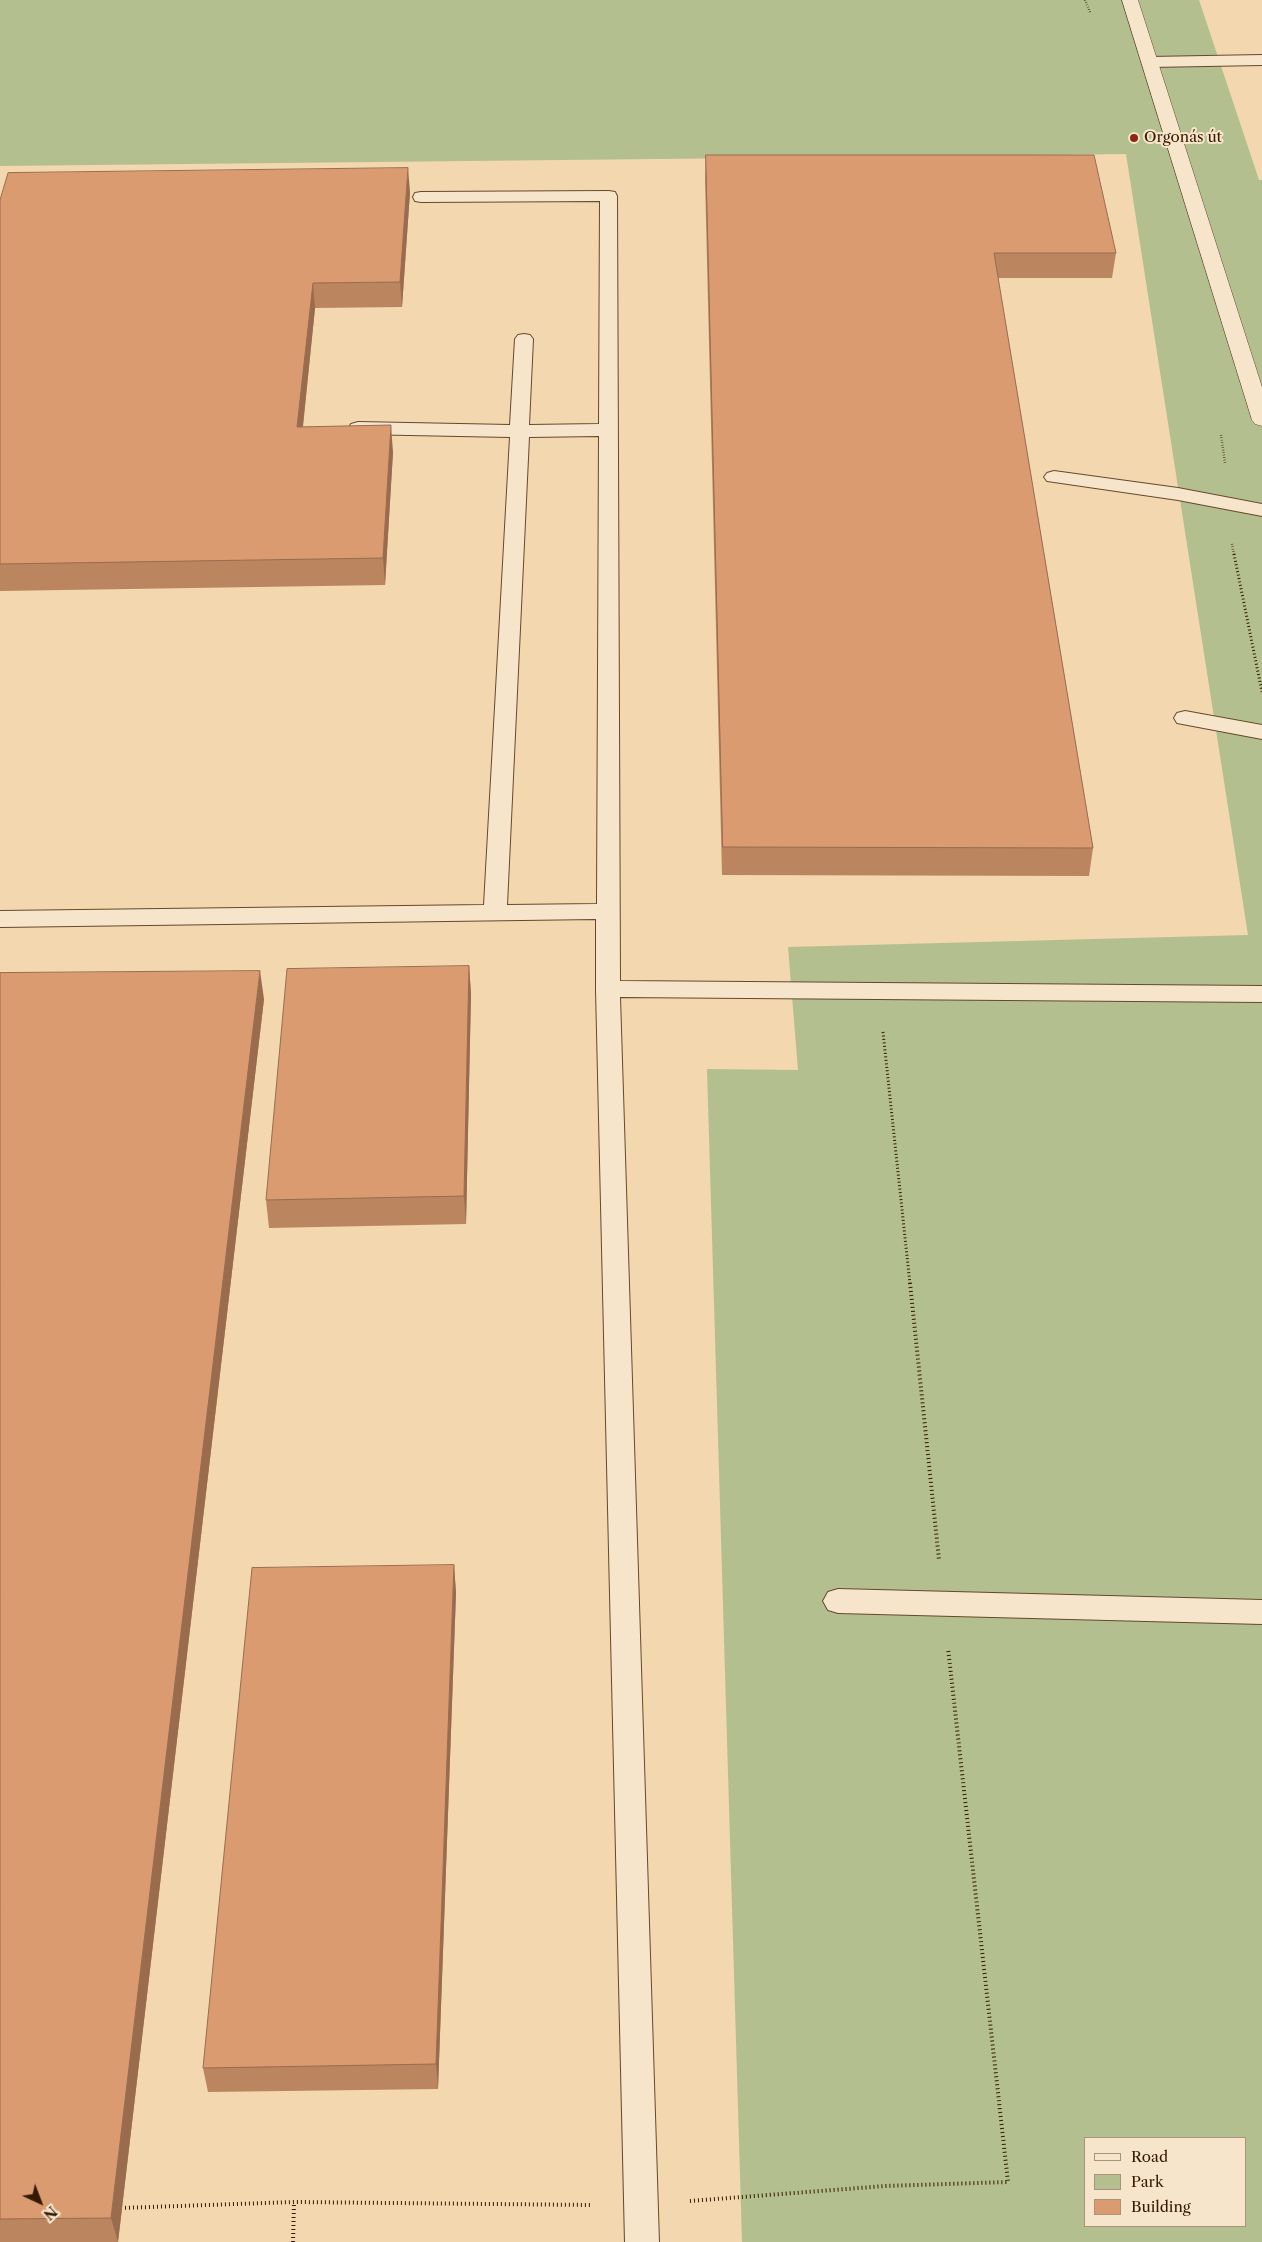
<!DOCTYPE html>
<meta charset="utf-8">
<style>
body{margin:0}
#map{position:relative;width:1262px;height:2242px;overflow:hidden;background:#f2d7af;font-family:"Libre Caslon Text",serif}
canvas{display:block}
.legend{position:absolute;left:1084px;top:2137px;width:162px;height:90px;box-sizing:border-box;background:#f7e5cb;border:1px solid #a9947a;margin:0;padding:6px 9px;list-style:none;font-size:15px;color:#351a00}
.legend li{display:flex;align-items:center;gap:10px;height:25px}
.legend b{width:25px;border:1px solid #a9947a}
.north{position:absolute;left:15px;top:2177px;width:50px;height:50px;-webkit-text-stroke:4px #f7e5cb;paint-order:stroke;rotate:137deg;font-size:14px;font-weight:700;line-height:20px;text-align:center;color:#351a00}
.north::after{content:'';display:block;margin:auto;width:18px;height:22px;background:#351a00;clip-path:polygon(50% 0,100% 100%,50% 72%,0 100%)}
</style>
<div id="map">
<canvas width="1262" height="2242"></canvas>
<ul class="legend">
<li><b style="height:6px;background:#f7e5cb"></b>Road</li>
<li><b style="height:14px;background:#b4bf90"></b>Park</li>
<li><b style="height:14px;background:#da9b70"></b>Building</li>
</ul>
<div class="north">N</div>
</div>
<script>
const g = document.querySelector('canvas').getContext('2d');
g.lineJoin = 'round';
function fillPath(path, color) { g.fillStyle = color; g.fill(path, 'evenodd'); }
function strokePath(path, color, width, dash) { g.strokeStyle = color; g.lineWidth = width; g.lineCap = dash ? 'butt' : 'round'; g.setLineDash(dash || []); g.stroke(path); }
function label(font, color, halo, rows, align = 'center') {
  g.font = font + ' "Libre Caslon Text",serif'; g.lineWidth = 4; g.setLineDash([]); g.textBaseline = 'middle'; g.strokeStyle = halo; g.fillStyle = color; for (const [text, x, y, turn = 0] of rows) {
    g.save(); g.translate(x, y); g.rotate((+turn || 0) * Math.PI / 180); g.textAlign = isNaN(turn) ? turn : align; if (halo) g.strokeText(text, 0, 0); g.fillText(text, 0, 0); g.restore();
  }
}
const green = new Path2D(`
 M0,0h1199l60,180h3v2062h-520l-35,-1173 91,1 -10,-123 460,-12 -122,-781 -1126,12zM1086,2138h160v88h-160z`);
const pathFar2 = new Path2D(`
 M1085,0l5,12
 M1221,435l4,28
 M1232,544l2,11`);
const pathFar1 = new Path2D(`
 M1234,554l28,138
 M883,1032l27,252`);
const path = new Path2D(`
 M910,1283l29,277
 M690,2201l195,-15 123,-4 -60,-534
 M121,2208l173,-6 297,3
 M293,2242l1,-39`);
const service = new Path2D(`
 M1262,55v10l-112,2 -6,-2 -2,-3 2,-3 6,-2z
 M609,191l6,1 2,4 3,785 642,5v16l-642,-5 39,1245h-34l-29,-1253v-70l-596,8v-16l484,-6 26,-468 -152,-3 -7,-2 -2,-4 2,-4 7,-2 152,3 5,-86 3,-4 6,-1 6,1 3,4 -4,86 70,-1 1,-223 -179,1 -6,-1 -2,-4 2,-4 6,-1zM599,436l-2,468 -90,1 22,-468z
 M1054,471l124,17 84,16v12l-84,-16 -131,-19 -3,-4 3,-4z
 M1185,711l77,14v14l-85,-16 -3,-5 3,-5z
 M838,1589l424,11v24l-424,-11 -10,-3 -5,-9 5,-9z`);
const minor = new Path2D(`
 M1122,0h16l124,387v39l-7,-2 -3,-4z`);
const wall = new Path2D(`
 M706,155l410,98 -4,25h-114l95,570 -4,28 -367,-1 -17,-696z
 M410,192l-8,115 -87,1 -12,119 90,25 -8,133 -385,6v-391z
 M469,966l2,28 -5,230 -197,4 -3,-28z
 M0,973l264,26 -146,1243h-118z
 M454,1565l2,28 -18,496 -230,3 -5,-24z`);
const shadedWall = new Path2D(`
 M408,168l2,24 -8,115 -2,-25z
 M313,283l2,25 -15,145 -3,-26z
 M391,425l2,27 -8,133 -2,-27z
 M469,966l2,28 -5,230 -2,-28z
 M260,971l4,28 -146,1243 -7,-24z
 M454,1565l2,28 -18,496 -2,-25z`);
const building = new Path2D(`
 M706,155h388l22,98h-122l99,595 -370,-1z
 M408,168l-8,114 -87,1 -16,144 94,-2 -8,133 -383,6v-364l8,-27z
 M469,966l-5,230 -198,4 21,-231z
 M260,971l-149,1247 -111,1v-1246z
 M454,1565l-18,499 -233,4 49,-500z`);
const markers = [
 [1134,138,5,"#8f2418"]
];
const farPoinames = [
 ["Orgonás út",1144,138]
];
fillPath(green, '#b4bf90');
strokePath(service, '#64492c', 2);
strokePath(minor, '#64492c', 1);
strokePath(pathFar2, '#351a00', 2.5, [0.5, 2]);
strokePath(pathFar1, '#351a00', 3, [1, 2.5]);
strokePath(path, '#351a00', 4, [1, 3]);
fillPath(service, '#f7e5cb');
fillPath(minor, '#f7e5cb');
fillPath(wall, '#bb8560');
fillPath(shadedWall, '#996c4e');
fillPath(building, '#da9b70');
strokePath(building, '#996c4e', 1);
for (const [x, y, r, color] of markers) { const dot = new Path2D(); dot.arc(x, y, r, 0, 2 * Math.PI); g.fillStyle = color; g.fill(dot); strokePath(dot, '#f7e5cb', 2); }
label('15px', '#351a00', '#f7e5cb', farPoinames, 'left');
</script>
